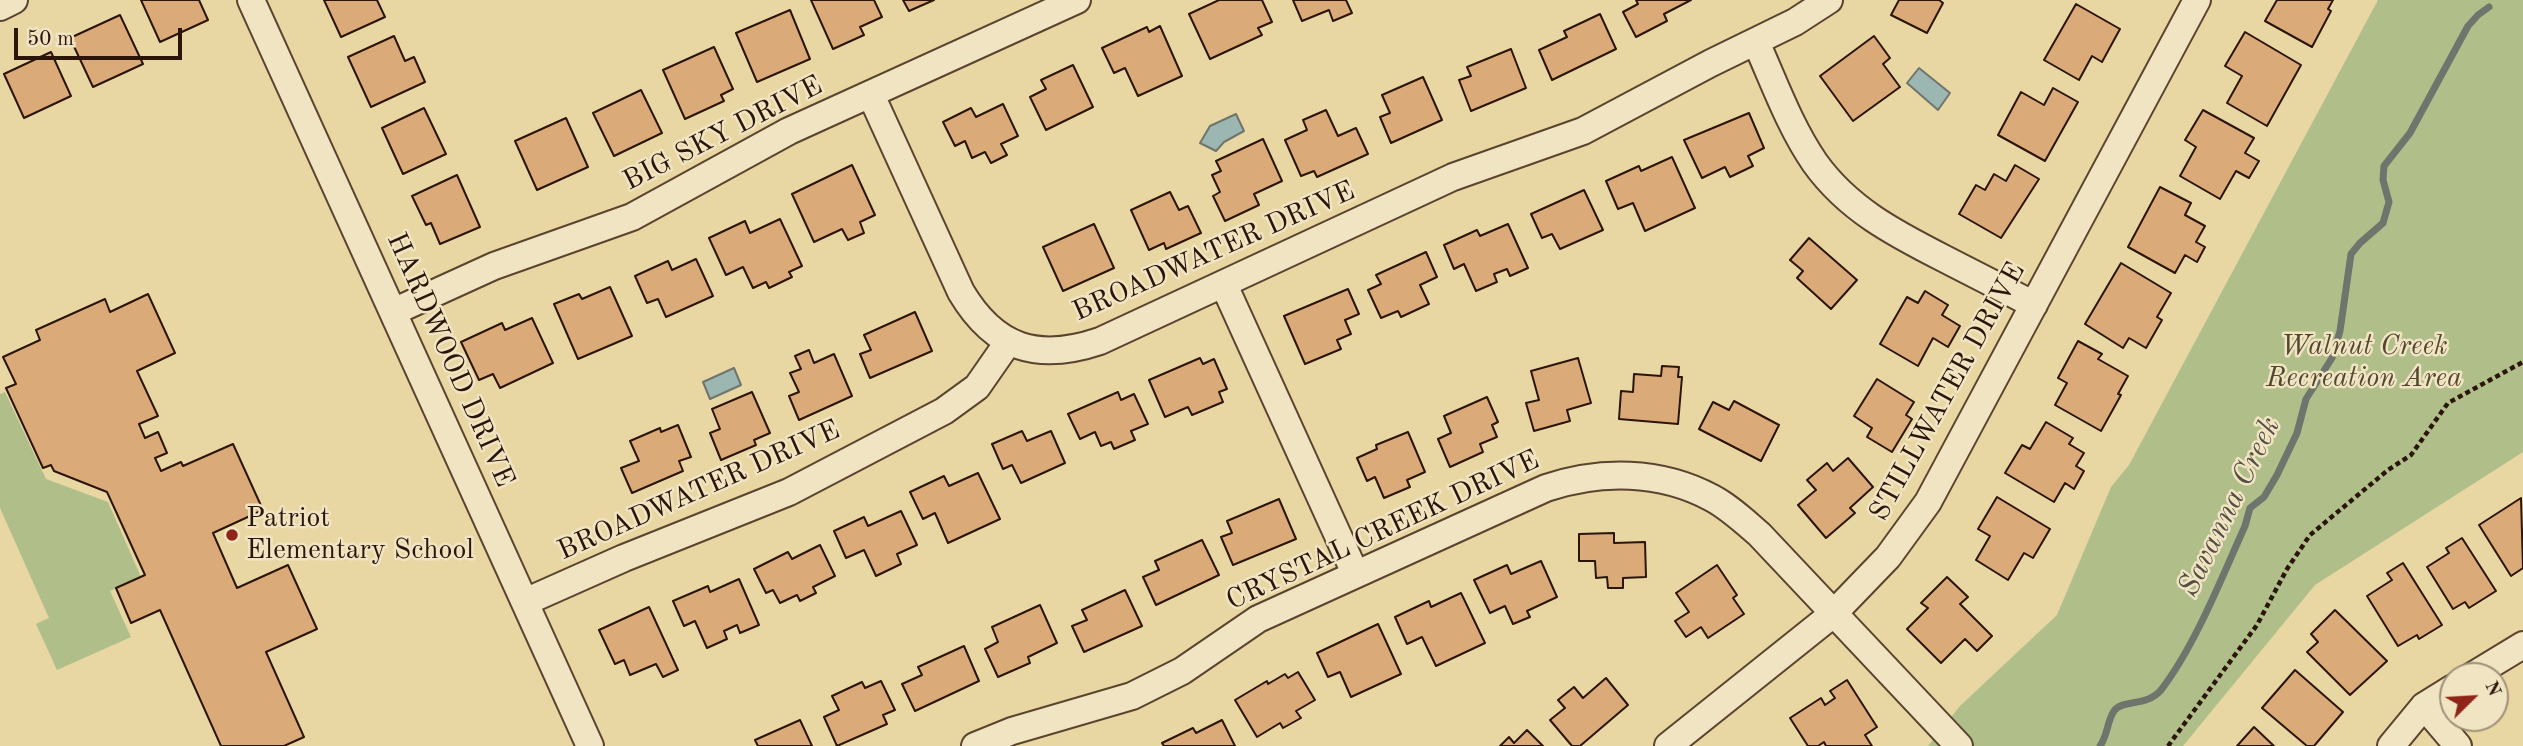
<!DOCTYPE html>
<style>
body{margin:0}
#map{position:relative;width:2523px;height:746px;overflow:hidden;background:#e8d6a3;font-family:"Old Standard TT",serif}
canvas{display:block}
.north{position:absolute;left:2439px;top:662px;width:70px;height:70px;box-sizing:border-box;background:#f0e4c3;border:2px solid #a19178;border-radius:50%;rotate:66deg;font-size:19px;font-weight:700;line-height:28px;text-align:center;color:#2b1408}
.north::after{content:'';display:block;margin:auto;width:24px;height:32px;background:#8f2418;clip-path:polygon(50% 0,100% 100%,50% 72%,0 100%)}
.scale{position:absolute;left:14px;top:28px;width:168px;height:32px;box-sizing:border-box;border:4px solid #2b1408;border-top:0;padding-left:9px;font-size:21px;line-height:24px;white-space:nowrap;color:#2b1408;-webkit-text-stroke:5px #f0e4c3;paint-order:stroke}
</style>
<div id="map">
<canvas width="2523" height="746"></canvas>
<div class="north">N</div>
<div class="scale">50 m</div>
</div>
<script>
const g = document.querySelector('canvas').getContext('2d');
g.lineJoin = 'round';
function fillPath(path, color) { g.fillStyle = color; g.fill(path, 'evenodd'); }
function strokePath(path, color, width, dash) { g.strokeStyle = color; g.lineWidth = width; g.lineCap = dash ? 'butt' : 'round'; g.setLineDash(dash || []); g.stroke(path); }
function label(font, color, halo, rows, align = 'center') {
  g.font = font + ' "Old Standard TT",serif'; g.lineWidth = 5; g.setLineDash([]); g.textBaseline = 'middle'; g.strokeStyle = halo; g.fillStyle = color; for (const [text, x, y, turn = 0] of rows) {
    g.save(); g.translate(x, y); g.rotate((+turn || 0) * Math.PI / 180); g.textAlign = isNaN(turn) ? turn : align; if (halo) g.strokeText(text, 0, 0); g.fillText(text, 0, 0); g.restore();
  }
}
const green = new Path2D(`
 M2378,0h145v452l-208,133 -132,161h-255l32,-40 97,-91 54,-128 18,-22z
 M5,392l41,87 62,23 33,75 -31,14 21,46 -74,33 -21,-46 13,-6 -49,-110v-114z`);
const water = new Path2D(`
 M1919,68l31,25 -12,17 -31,-27z
 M1236,114l8,17 -20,11 -8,9 -16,-8 10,-17z
 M734,368l7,17 -31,14 -7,-17z`);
const stream = new Path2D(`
 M2100,746c8,-11 7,-25 14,-35 8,-12 33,-4 47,-21 34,-44 61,-113 84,-164l5,-18 14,-11 13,-22 20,-42 9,-34 26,-41 8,-27 11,-77 9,-11 23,-20 6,-21 -6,-22 1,-14 26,-33 58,-107 10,-11 11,-8`);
const building = new Path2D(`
 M141,0h58l9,20 -48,22z
 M324,0h53l8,17 -44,20z
 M811,0h63l8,17 -22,10 4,8 -31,14z
 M903,0h31l-25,11z
 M1219,0h43l10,22 -14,6 4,7 -52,24 -21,-45z
 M1293,0h53l6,13 -19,8 -4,-11 -27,11z
 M1636,0h55l-27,14 3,7 -31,16 -13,-25 15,-8z
 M1899,0h40l4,3 -16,30 -36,-18z
 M2277,0h56l-5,9 3,2 -19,36 -47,-26z
 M2076,4l44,25 -18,33 -10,-6 -13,24 -35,-20z
 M790,10l20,49 -53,23 -21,-49z
 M1600,14l16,35 -64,31 -13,-30 28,-13 -3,-6z
 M120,15l23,49 -50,23 -23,-49z
 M1160,26l22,50 -44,20 -13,-28 -11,5 -12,-25 45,-21 2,5z
 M2245,32l56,33 -34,61 -40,-23 15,-27 -17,-10z
 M394,36l11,25 9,-4 11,25 -54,25 -23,-50z
 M1874,36l16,22 -7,6 17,23 -47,34 -33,-45z
 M714,47l19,42 -12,6 3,6 -39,18 -22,-49z
 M1511,49l15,39 -55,23 -12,-31 12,-4 -4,-9z
 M51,52l20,44 -47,22 -20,-44z
 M1073,65l20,42 -47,23 -16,-33 16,-8 -5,-9z
 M1423,77l19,43 -51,23 -11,-26 10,-4 -8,-18z
 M2053,88l25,14 -33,59 -47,-26 23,-43 23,13z
 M641,90l21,43 -48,23 -21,-43z
 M1003,104l15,32 -17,8 6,11 -16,8 -6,-11 -13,6 -7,-17 -10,5 -12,-24 28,-14 5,9z
 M424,108l22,46 -43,20 -21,-46z
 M1326,110l12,26 18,-8 12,26 -51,23 -3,-6 -13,5 -16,-36 22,-10 -4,-10z
 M2203,110l51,28 -9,15 14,8 -10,17 -13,-7 -16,28 -40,-23 16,-29 -11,-7z
 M1749,113l15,35 -16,8 5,10 -23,11 -5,-10 -23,11 -18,-38z
 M566,118l22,49 -51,23 -22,-49z
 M1263,139l19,42 -28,13 5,11 -34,16 -12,-25 7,-4 -8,-17 9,-4 -5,-10z
 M1672,157l23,51 -50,23 -12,-28 -15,6 -12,-28 33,-15 2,5z
 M852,165l23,50 -15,7 4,11 -16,7 -6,-11 -28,13 -22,-48z
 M2015,165l24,14 -38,59 -42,-24 17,-29 9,5 9,-16 12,7z
 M457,175l23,52 -40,17 -9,-21 -5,2 -14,-29z
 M2160,187l31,16 -6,12 20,11 -9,16 9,5 -8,15 -12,-7 -10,18 -47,-26z
 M1584,190l19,40 -43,19 -8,-15 -10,4 -11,-24z
 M1170,192l9,18 9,-4 13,27 -35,16 -2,-6 -15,7 -18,-40z
 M780,219l22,47 -13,6 3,5 -23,11 -3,-6 -13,6 -10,-21 -17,8 -17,-37 36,-17 5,12z
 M1094,224l20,44 -51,23 -20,-44z
 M1508,224l20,44 -18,8 -3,-7 -13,5 3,8 -21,9 -12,-27 -10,5 -10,-24 33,-15 3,6z
 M1809,238l48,42 -26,29 -34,-31 6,-7 -13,-11z
 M1426,252l11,25 -17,8 9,19 -28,13 -3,-6 -17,7 -13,-28 13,-6 -5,-9z
 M696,259l17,37 -47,21 -8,-18 -11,4 -12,-27 33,-15 4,9z
 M2121,263l50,30 -14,24 5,3 -16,28 -17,-10 -6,10 -38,-24z
 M610,287l22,49 -54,23 -24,-55 25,-10 3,5z
 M1348,289l11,25 -14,6 6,14 -14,6 4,9 -36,15 -21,-48z
 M1925,291l23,14 -6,10 18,11 -12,21 -15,-9 -15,28 -38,-22 27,-47 11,6z
 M148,294l27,59 -38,18 21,45 -19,8 6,14 13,-6 9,21 -12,5 6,13 20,-9 2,4 50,-22 30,66 -50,23 24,55 51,-23 29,64 -51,23 38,85 -20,9h-63l-61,-136 -29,13 -15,-35 29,-13 -38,-83 -53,-21 -3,-6 -8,3 -37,-80 10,-4 -13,-27 37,-17 -4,-10 69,-31 5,13z
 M915,312l17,39 -62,27 -10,-24 11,-4 -7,-15z
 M532,318l21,45 -53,25 -7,-14 -14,6 -18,-38 41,-19 3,7z
 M2078,341l24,13 -4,5 30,17 -10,18 3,1 -20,36 -46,-26 12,-22 -9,-5z
 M809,350l5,13 20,-9 18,42 -53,24 -10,-24 10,-4 -9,-19 11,-4 -6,-13z
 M1200,358l3,6 11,-5 13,30 -8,3 4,10 -31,13 -4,-8 -23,10 -16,-37z
 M1578,358l13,45 -24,7 3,11 -36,10 -8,-28 13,-3 -8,-29z
 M1662,366l17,1 -1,10h4l-4,47 -59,-5 2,-28 12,1 1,-18 27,2z
 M1877,379l37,23 -8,13 6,4 -20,33 -25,-15 5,-9 -18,-12z
 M752,392l18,41 -16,7 2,5 -35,15 -11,-27 10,-4 -8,-20z
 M1118,392l3,8 13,-6 14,30 -17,7 4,9 -21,9 -3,-7 -10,4 -6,-14 -15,7 -12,-25z
 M1487,397l11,25 -6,3 5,12 -17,7 3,8 -33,15 -12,-28 13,-6 -7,-17z
 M1734,401l45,24 -18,36 -62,-32 14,-27 16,8z
 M2046,422l27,16 -4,6 15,9 -8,13 8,5 -10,18 -9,-6 -11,19 -49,-29 17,-28 8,4z
 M678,425l13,32 -12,4 4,10 -51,22 -11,-25 18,-7 -9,-20 30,-13 1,4z
 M1022,431l5,10 24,-10 14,32 -44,20 -9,-18 -9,4 -11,-25z
 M1408,432l17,40 -18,8 3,7 -26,11 -9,-21 -8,4 -10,-23 20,-9 -1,-4z
 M1848,458l25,29 -23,21 5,5 -29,25 -28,-33 18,-15 -9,-10 20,-17 6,8z
 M978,473l22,46 -52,24 -13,-30 -12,6 -13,-27 34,-16 5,10z
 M1997,497l53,32 -17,29 -9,-5 -16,27 -32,-20 14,-24 -12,-7z
 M2521,498l2,70 -12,8 -32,-51z
 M1279,499l17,40 -63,26 -12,-28 11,-4 -5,-12z
 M901,511l16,34 -20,9 4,10 -25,12 -12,-26 -18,8 -12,-27 30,-14 4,9z
 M1614,533v10l31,-1 1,35 -23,1v10h-15l-1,-11 -11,1 -1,-17h-16v-27z
 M2462,538l34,53 -27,17 -4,-6 -12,7 -26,-42 22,-14 -3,-5z
 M1202,540l17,35 -63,30 -13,-28 16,-7 -4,-9z
 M820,545l15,31 -22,11 3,6 -16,8 -3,-6 -17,8 -7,-13 -7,3 -12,-24 34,-17 4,7z
 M1541,561l16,36 -30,14 3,6 -17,7 -8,-18 -15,7 -16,-33 33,-15 4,9z
 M2403,563l39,62 -23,14 -2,-4 -19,11 -31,-50 25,-16 -5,-7z
 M1717,565l20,30 -4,3 11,16 -36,24 -7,-11 -15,10 -11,-16 14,-9 -13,-19z
 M1947,577l21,20 -8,7 32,32 -15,15 -12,-12 -24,24 -34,-34 21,-21 -7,-5z
 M739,579l20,46 -19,8 -3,-8 -13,6 3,8 -20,9 -12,-27 -11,5 -11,-25 35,-15 2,6z
 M1125,590l17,36 -58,26 -12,-26 15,-6 -5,-10z
 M1461,593l24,50 -49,23 -14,-29 -15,7 -12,-27 34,-16 2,6z
 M1040,605l17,38 -29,14 2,6 -32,14 -13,-28 13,-7 -6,-15z
 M649,607l29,63 -15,7 -7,-13 -26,11 -6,-15 -9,4 -16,-34z
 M2335,610l52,51 -37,34 -43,-43 11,-10 -7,-8z
 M1378,624l23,50 -50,23 -11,-25 -12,5 -11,-24z
 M964,646l15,35 -64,30 -13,-27 20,-9 -4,-8z
 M2295,670l48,42 -29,34h-7l-45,-38z
 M1298,672l17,28 -19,11 5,7 -18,10 -3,-5 -23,14 -22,-37 32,-19 1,3 17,-10 3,4z
 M1606,678l22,27 -48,41h-8l-22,-26 15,-12 -7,-8 16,-13 9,11z
 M1847,680l30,47 -12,8 7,11h-46l-2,-4 -6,4h-10l-18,-28 31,-20 4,7 10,-7 -5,-7z
 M881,681l14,29 -12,5 4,9 -50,22 -13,-29 15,-7 -7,-14 30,-14 3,6z
 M800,720l12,26h-54l-3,-6z
 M1222,720l13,26h-71l-2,-3 31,-15 3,5z
 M2254,727l20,19h-37z
 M1527,730l16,16h-43l9,-9 5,6z`);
const path = new Path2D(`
 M2168,746l89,-121 30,-56 23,-34 78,-65 23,-15 37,-52 75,-41`);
const minor = new Path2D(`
 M251,0l339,746
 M0,7l14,-7
 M1756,42c18,40 34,85 59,121 33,46 79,70 128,95 31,16 61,31 91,47
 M871,95l90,197c34,57 77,70 139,49l353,-164 130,-46 128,-68 84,-41 34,-22
 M1224,285l131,288
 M393,312l101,-46 138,-49 157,-86 288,-131
 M525,602l99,-44 165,-66 155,-81 33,-24 32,-46
 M2472,676l51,-31
 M2424,706l34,40
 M975,746l37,-15 120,-35 50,-25 76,-52 288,-131c54,-18 114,-18 166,10 17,9 32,23 47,36l200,212
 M1668,746l165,-132 55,-57 40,-55 269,-502
 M2391,746l33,-40 29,-18`);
const markers = [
 [232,535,7,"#8f2418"]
];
const streetNames = [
 ["BIG SKY DRIVE",723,134,-27],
 ["BROADWATER DRIVE",1214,252,-24],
 ["HARDWOOD DRIVE",450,360,66],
 ["STILLWATER DRIVE",1948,392,-61],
 ["BROADWATER DRIVE",699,491,-24],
 ["CRYSTAL CREEK DRIVE",1383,531,-25]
];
const parkNames = [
 ["Walnut Creek",2364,347],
 ["Recreation Area",2364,379]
];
const poiNames = [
 ["Patriot",246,519],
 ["Elementary School",246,551]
];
const waterNames = [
 ["Savanna Creek",2230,507,-64]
];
fillPath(green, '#b0bf8a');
fillPath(water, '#9cb6b1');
strokePath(water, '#6f756d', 2);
strokePath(stream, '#6f756d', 7);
fillPath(building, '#dbaa79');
strokePath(building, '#2b1408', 2);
strokePath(minor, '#5a442f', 30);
strokePath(path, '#2b1408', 4.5, [5, 3.5]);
strokePath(minor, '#f0e4c3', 26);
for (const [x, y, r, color] of markers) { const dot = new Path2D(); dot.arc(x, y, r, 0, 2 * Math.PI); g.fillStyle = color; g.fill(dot); strokePath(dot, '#f0e4c3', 2.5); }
label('28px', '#2b1408', '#f0e4c3', streetNames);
label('italic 28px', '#53472f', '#f0e4c3', parkNames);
label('28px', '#2b1408', '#f0e4c3', poiNames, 'left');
label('italic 30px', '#534d43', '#f0e4c3', waterNames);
</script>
